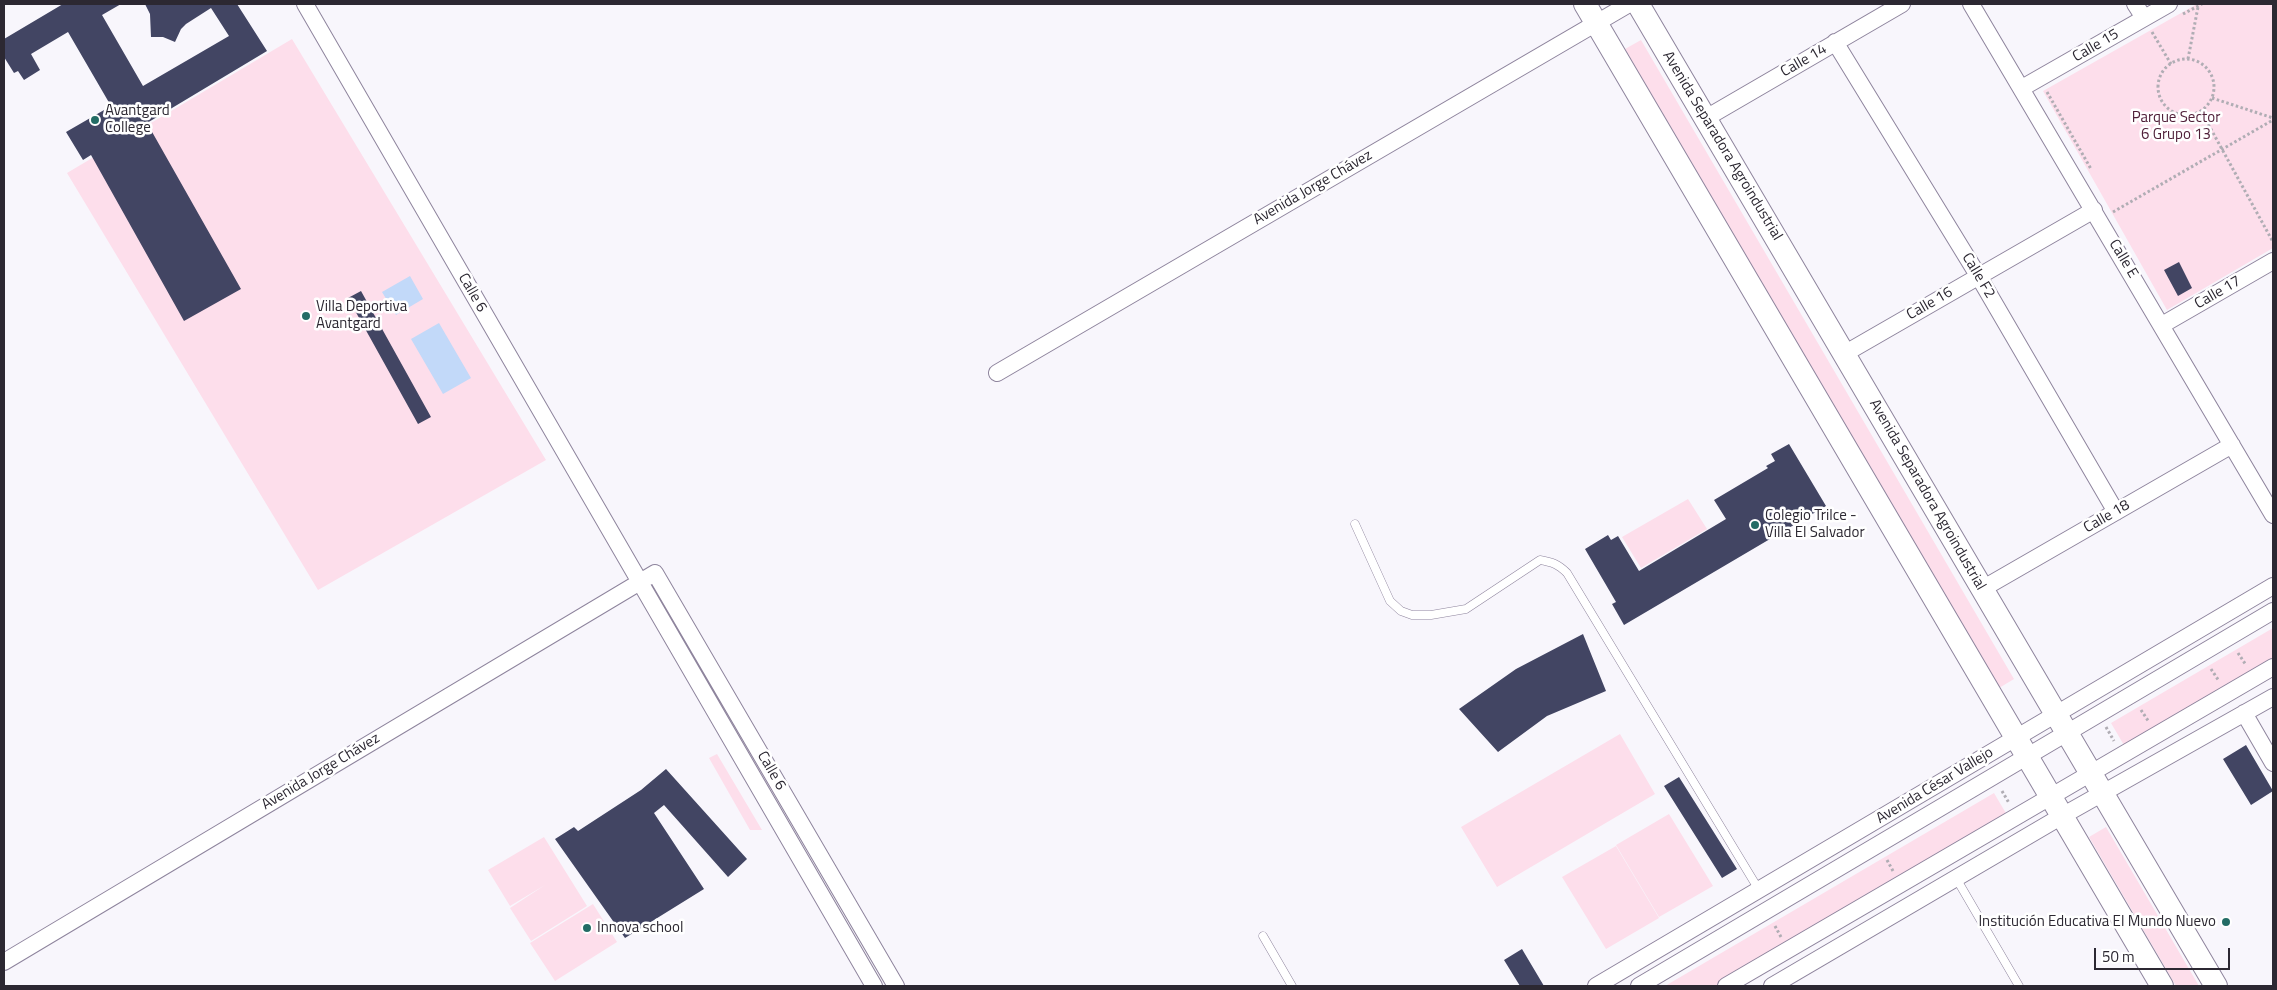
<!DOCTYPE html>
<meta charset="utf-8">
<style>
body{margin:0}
#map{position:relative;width:2277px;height:990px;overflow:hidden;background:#f8f6fc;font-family:"Titillium Web",sans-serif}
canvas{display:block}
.frame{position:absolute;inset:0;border:5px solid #2c2832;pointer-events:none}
.scale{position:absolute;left:2094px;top:948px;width:136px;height:22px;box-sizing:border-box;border:2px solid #2c2832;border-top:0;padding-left:6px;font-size:15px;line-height:18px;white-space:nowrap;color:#2c2832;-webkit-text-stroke:4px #fff;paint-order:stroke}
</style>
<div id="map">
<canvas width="2277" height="990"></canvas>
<div class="frame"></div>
<div class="scale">50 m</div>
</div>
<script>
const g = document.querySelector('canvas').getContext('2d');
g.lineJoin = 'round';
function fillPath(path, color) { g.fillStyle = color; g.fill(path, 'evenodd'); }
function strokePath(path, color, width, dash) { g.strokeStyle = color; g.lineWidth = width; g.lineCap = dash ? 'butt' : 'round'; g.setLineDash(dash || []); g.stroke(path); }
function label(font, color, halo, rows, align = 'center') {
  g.font = font + ' "Titillium Web",sans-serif'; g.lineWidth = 5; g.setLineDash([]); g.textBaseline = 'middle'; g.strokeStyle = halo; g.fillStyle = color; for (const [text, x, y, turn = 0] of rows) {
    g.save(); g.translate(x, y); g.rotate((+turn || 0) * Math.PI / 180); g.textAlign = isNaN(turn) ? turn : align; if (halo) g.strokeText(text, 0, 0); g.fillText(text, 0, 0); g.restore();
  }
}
const green = new Path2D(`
 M2197,4h76v244l-106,62 -124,-219z
 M292,39l254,421 -228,130 -251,-417z
 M1641,40l373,639 -15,9 -374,-639z
 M1688,499l19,30 -66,39 -19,-31z
 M2273,628v39l-145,85 -17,-29z
 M1620,734l35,60 -158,93 -36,-60z
 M717,754l45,76h-12l-41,-72z
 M1994,793l13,22 -292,171h-50z
 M1669,814l44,72 -54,31 -43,-72z
 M2106,827l93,159h-23l-87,-149z
 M544,837l43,69 -56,35 -21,-33 35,-23 -35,21 -22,-36z
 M1616,846l43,72 -53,31 -44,-72z
 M593,904l24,38 -62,39 -25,-38z`);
const water = new Path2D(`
 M410,276l13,23 -27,16 -14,-23z
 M439,323l32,55 -28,16 -32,-55z`);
const building = new Path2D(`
 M63,4h58l-19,11 41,71 86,-50 -18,-28 -25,16 -5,5 -6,13 -12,-5h-12l-1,-23 -5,-10h92l30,47 -120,72 94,166 -57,32 -93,-166 -8,5 -17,-28 45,-26 -43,-74 -37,22 9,16 -16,10 -6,-9 -4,2 -10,-16v-18z
 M2179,262l13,26 -14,8 -14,-26z
 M361,291l70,126 -13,7 -70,-126z
 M1789,444l37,62 -202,119 -12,-21 4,-2 -31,-53 23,-14 3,5 7,-4 21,35 87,-52 -12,-19 54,-32 -2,-2 9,-5 -4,-7z
 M1583,634l23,57 -59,25 -49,36 -39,-43 57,-40z
 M2246,745l27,46 -22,14 -28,-46z
 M666,769l81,90 -19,18 -64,-72 -10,8 50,76 -79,49 -70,-99 19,-12 4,4 63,-41z
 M1679,777l58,92 -15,9 -58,-92z
 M1522,949l22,37h-24l-16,-26z`);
const path = new Path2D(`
 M2183,14l19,-10
 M2152,32l19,32
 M2188,59l10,-52
 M2158 87a28 28 0 1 1 56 0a28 28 0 1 1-56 0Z
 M2047,92l44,77
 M2212,98l61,20
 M2201,111l72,131
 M2113,212l160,-92
 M2238,653l8,12
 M2211,669l8,12
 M2141,710l8,12
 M2106,727l8,14
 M2002,791l7,12
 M1887,860l6,11
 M1775,926l6,11`);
const lane = new Path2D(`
 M1355,524l35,77 11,10 11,4h19l35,-6 74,-49c12,2 18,4 27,13l192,317
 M1956,878l63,108
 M1263,936l29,50`);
const street = new Path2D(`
 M305,4l569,982
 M1971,4l302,511
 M2135,4l9,14
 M1835,42l144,235 137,235
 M2022,88l147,-84
 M1706,118l196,-114
 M2162,325l111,-64
 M1844,354l250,-144
 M997,373l632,-369
 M1982,589l250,-144
 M2244,713l29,50
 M4,962l651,-389 241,413
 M1596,986l677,-400
 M1639,986l634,-375
 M1726,986l547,-319
 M1772,986l290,-170 211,-119`);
const secondary = new Path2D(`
 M1585,4l577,982
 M1638,4l578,982`);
const markers = [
 [95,120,5,"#236c65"],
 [306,316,5,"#236c65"],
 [1755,525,5,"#236c65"],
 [2226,922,5,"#236c65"],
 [587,928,5,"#236c65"]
];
const streetNames = [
 ["Calle 15",2096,46,-30],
 ["Calle 14",1804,61,-30],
 ["Avenida Separadora Agroindustrial",1722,146,59],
 ["Avenida Jorge Chávez",1313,188,-30],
 ["Calle E",2123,259,59],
 ["Calle F2",1978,276,59],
 ["Calle 6",472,293,60],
 ["Calle 17",2218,293,-30],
 ["Calle 16",1930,304,-30],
 ["Avenida Separadora Agroindustrial",1927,495,60],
 ["Calle 18",2107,517,-30],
 ["Calle 6",771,771,60],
 ["Avenida Jorge Chávez",321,772,-31],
 ["Avenida César Vallejo",1935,786,-31]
];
const poiNames = [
 ["Avantgard",105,111],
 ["College",105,128],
 ["Villa Deportiva",316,307],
 ["Avantgard",316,324],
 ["Colegio Trilce -",1765,516],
 ["Villa El Salvador",1765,533],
 ["Institución Educativa El Mundo Nuevo",2216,922,"right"],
 ["Innova school",597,928]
];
const parkNames = [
 ["Parque Sector",2176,118],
 ["6 Grupo 13",2176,135]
];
fillPath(green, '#fddeeb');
fillPath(water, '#c2d9f9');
fillPath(building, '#424563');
strokePath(lane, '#8e849d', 9);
strokePath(street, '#8e849d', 18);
strokePath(secondary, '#8e849d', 24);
strokePath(path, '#b0adb4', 3, [2.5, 2.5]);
strokePath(lane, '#fff', 8);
strokePath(street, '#fff', 16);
strokePath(secondary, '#fff', 22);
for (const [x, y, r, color] of markers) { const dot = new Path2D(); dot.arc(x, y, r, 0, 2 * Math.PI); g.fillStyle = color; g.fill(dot); strokePath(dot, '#fff', 2); }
label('15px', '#2c2832', '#fff', streetNames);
label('15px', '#2c2832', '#fff', poiNames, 'left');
label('15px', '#4f1e38', '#fff', parkNames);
</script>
